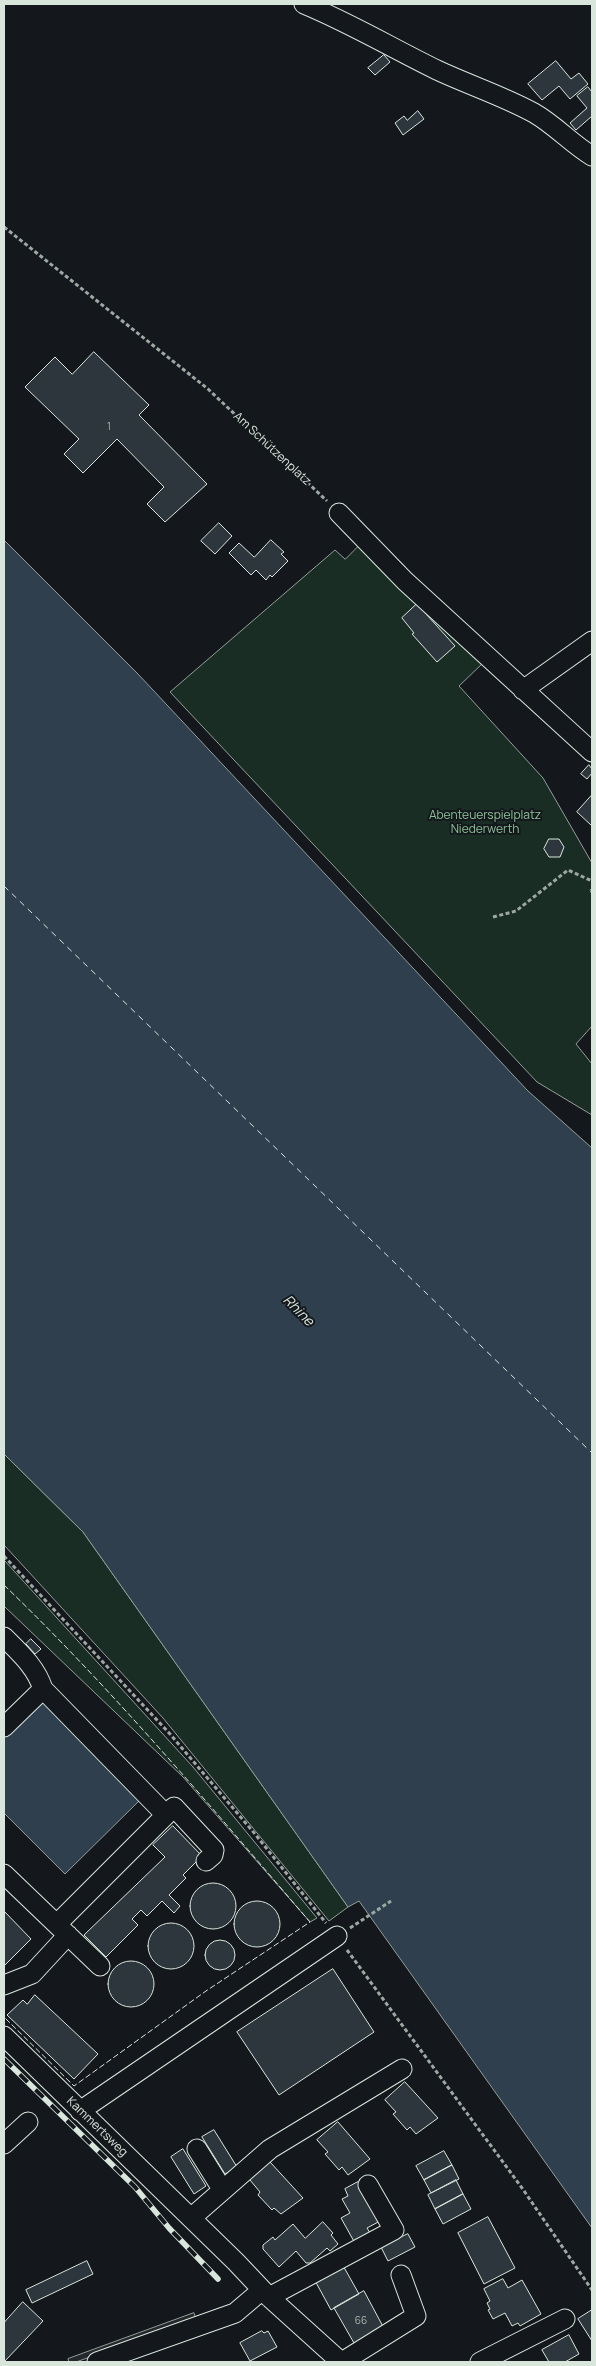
<!DOCTYPE html>
<meta charset="utf-8">
<style>
body{margin:0}
#map{position:relative;width:596px;height:2366px;overflow:hidden;background:#14181c;font-family:Manrope,sans-serif}
canvas{display:block}
.frame{position:absolute;inset:0;border:5px solid #d8e6dc;pointer-events:none}
</style>
<div id="map">
<canvas width="596" height="2366"></canvas>
<div class="frame"></div>
</div>
<script>
const g = document.querySelector('canvas').getContext('2d');
g.lineJoin = 'round';
function fillPath(path, color) { g.fillStyle = color; g.fill(path, 'evenodd'); }
function strokePath(path, color, width, dash) { g.strokeStyle = color; g.lineWidth = width; g.lineCap = dash ? 'butt' : 'round'; g.setLineDash(dash || []); g.stroke(path); }
function label(font, color, halo, rows, align = 'center') {
  g.font = font + ' Manrope,sans-serif'; g.lineWidth = 4; g.setLineDash([]); g.textBaseline = 'middle'; g.strokeStyle = halo; g.fillStyle = color; for (const [text, x, y, turn = 0] of rows) {
    g.save(); g.translate(x, y); g.rotate((+turn || 0) * Math.PI / 180); g.textAlign = isNaN(turn) ? turn : align; if (halo) g.strokeText(text, 0, 0); g.fillText(text, 0, 0); g.restore();
  }
}
const green = new Path2D(`
 M359,546l124,117 -24,23 84,92 49,85v25l-2,2 2,5v131l-16,18 16,20v51l-55,-33 -367,-390 165,-142 10,9z
 M4,1454l79,78 265,375 -19,14 -166,-203 -159,-173z
 M4,1560l189,207 124,151 -7,4 -127,-145 -179,-171z`);
const parking = new Path2D(`
 M194,2313l2,6 -120,43h-7l-1,-3z`);
const water = new Path2D(`
 M4,540l134,134 390,417 64,57v1080l-233,-327 -11,6 -265,-375 -79,-78z
 M43,1696l100,101 -78,77 -61,-61v-78z`);
const ferry = new Path2D(`
 M4,886l588,567`);
const building = new Path2D(`
 M384,55l6,7 -15,13 -7,-7z
 M556,61l15,18 8,-6 9,11 -18,15 -11,-13 -17,14 -14,-16z
 M588,87l4,5v24l-16,14 -6,-7 17,-15 -10,-12z
 M418,111l6,8 -21,16 -8,-12 9,-7 3,4z
 M94,352l55,53 -10,10 68,69 -42,38 -18,-18 17,-17 -47,-48 -34,34 -19,-19 15,-15 -54,-52 30,-30 17,17z
 M219,523l13,13 -17,18 -14,-13z
 M271,540l13,12 -3,2 7,7 -16,16 -2,-2 -4,5 -10,-10 -5,5 -22,-22 10,-10 15,14z
 M417,604l38,42 -18,16 -25,-28 2,-1 -12,-15z
 M589,765l3,4v4l-5,6 -6,-5z
 M592,795v31l-15,-14z
 M549,839h10l5,8 -4,10h-11l-5,-8z
 M31,1639l10,10 -6,5 -9,-10z
 M173,1826l29,30 -19,19 3,3 -17,17 11,11 -6,7 -12,-12 -15,15 -6,-6 -9,9 6,6 -32,32 -22,-22 81,-78 -12,-12z
 M190 1906a23 23 0 1 1 46 0a23 23 0 1 1-46 0Z
 M234 1924a23 23 0 1 1 46 0a23 23 0 1 1-46 0Z
 M4,1911l27,28 -27,27z
 M148 1946a23 23 0 1 1 46 0a23 23 0 1 1-46 0Z
 M205 1955a15 15 0 1 1 30 0a15 15 0 1 1-30 0Z
 M108 1984a23 23 0 1 1 46 0a23 23 0 1 1-46 0Z
 M333,1969l41,63 -95,63 -42,-63z
 M35,1995l63,59 -24,25 -67,-64 16,-15 4,4z
 M405,2082l33,36 -22,16 -6,-7 -3,3 -14,-16 3,-2 -11,-12z
 M338,2122l32,37 -22,16 -6,-8 -3,3 -14,-16 3,-2 -11,-12z
 M214,2130l23,37 -12,7 -23,-37z
 M183,2149l23,37 -12,8 -23,-37z
 M444,2151l8,14 -28,15 -8,-14z
 M270,2162l33,36 -22,16 -7,-6 -2,2 -14,-15 2,-3 -10,-12z
 M452,2165l7,14 -28,14 -7,-13z
 M456,2180l7,14 -28,15 -7,-14z
 M358,2182l22,39 -13,7 5,8 -16,9 -15,-27 9,-5 -8,-14 6,-3 -3,-7z
 M463,2194l8,15 -28,15 -8,-15z
 M488,2217l27,51 -31,16 -26,-51z
 M323,2222l10,11 -2,2 7,9 -8,7 -3,-3 -17,15h-4l-10,-12 -17,16 -16,-18v-4l10,-8 2,3 18,-16 12,14z
 M408,2234l7,13 -27,14 -7,-14z
 M87,2261l6,13 -61,29 -6,-13z
 M341,2262l18,32 -28,16 -18,-33z
 M503,2279l5,9 14,-8 19,34 -21,12 -2,-3 -6,3 -7,-13 -12,6 -5,-9 2,-1 -3,-6 3,-2 -6,-12z
 M364,2291l23,43 -29,16 -24,-42z
 M23,2302l20,19 -39,41v-39z
 M592,2310v31l-14,-22z
 M262,2331l2,2 4,-2 9,16 -27,14 -10,-18z
 M569,2335l10,19 -14,8h-16l-7,-12z`);
const path = new Path2D(`
 M4,227l204,162 119,112
 M493,917l23,-6 52,-41 24,11
 M4,1556l166,178 85,100 71,89
 M350,1928l41,-27
 M347,1950l175,238 70,102`);
const minor = new Path2D(`
 M304,4c46,19 88,44 133,66 32,15 66,26 97,43 21,12 38,31 58,43
 M339,513l66,68 187,171
 M523,690l69,-49
 M4,1637c16,16 32,30 39,52l123,126
 M4,1727l39,-38
 M4,1874l96,92
 M57,1924l117,-117 40,43 -1,5 -7,6
 M4,1985l28,-11 36,-39
 M4,2036l232,226 33,35 72,65
 M80,2111l257,-175
 M4,2144l24,-22
 M197,2149l25,40
 M191,2218l79,-69 132,-80
 M269,2297l125,-67 -26,-45
 M97,2362l138,-49 27,-23
 M342,2362l74,-46 -15,-41
 M480,2362l85,-43`);
const rail = new Path2D(`
 M4,2059l131,128 34,41 49,51`);
const fence = new Path2D(`
 M4,1585c108,104 208,223 306,337l-104,69 -132,95 -70,-69`);
const numberNames = [
 ["1",109,427],
 ["66",361,2321]
];
const streetNames = [
 ["Am Schützenplatz",272,449,43],
 ["Kammertsweg",97,2127,44]
];
const parkNames = [
 ["Abenteuerspielplatz",485,816],
 ["Niederwerth",485,830]
];
const waterNames = [
 ["Rhine",298,1311,45]
];
fillPath(green, '#1a2d24');
strokePath(green, '#939e99', 1);
fillPath(parking, '#24282b');
strokePath(parking, '#939e99', 1);
fillPath(water, '#2f3f4d');
strokePath(water, '#939e99', 1);
strokePath(ferry, '#d8e6dc', 1, [6, 5]);
fillPath(building, '#2c363c');
strokePath(building, '#d8e6dc', 1);
strokePath(minor, '#d8e6dc', 21);
strokePath(path, '#9da8a2', 3, [4, 2.5]);
strokePath(minor, '#14181c', 19);
strokePath(rail, '#d8e6dc', 5.5);
strokePath(rail, '#14181c', 4, [11]);
strokePath(fence, '#d8e6dc', 1, [6, 2.5]);
label('10px', '#adbab4', null, numberNames);
label('12px', '#d8e6dc', '#14181c', streetNames);
label('12px', '#8ac095', '#14181c', parkNames);
label('italic 14px', '#d8e6dc', '#14181c', waterNames);
</script>
